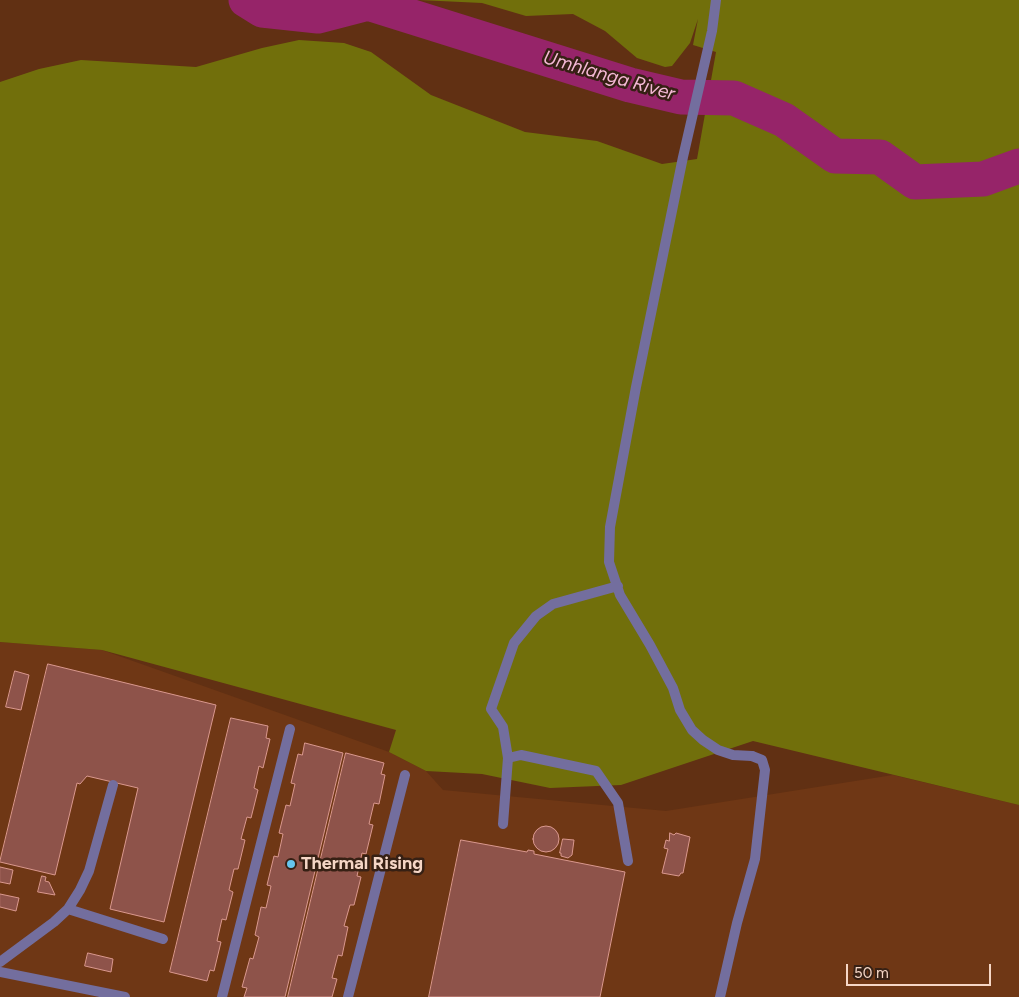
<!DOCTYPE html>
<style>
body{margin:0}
#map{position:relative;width:1019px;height:997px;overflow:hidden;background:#613013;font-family:Figtree,sans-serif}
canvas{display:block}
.scale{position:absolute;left:846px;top:964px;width:145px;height:22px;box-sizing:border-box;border:2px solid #f5d6c6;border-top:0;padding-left:6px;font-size:15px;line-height:18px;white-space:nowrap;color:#f5d6c6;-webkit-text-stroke:4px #362014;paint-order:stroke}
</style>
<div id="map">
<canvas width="1019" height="997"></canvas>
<div class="scale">50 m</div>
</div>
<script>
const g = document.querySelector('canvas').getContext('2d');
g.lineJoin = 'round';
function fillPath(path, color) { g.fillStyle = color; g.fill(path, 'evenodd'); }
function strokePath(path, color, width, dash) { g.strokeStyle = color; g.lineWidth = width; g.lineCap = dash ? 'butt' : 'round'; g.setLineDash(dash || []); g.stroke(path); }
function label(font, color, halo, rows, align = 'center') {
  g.font = font + ' Figtree,sans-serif'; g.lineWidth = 5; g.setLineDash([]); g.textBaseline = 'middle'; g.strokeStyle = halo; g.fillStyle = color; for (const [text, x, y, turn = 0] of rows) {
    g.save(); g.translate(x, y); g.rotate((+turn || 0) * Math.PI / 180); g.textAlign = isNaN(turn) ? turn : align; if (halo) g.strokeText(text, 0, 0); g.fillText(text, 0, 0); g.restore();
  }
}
const built = new Path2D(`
 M0,642l102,8 287,102 37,19 17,19 223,21 227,-36 126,30v192h-1019z`);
const green = new Path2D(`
 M419,0h600v805l-266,-64 -132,44 -71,3 -68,-14 -56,-3 -37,-19 7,-22 -294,-80 -102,-8v-560l39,-13 42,-9 115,7 66,-19 37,-8 45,3 27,9 60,43 94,37 72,9 65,23 35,-5 19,-107 -23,-7 5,-26 -8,24 -18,23 -7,1 -28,-9 -32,-27 -32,-17 -47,2 -44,-13z`);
const river = new Path2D(`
 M246,0l16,10 56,6 50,-13 262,82 51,12 53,1 50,22 51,36 45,1 35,25 68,-3 36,-13`);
const building = new Path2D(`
 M48,664l168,41 -52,217 -54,-13 28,-121 -51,-12 -7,8 -3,-1 -22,92 -55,-13z
 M15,671l14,4 -8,35 -15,-3z
 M231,718l37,8 -2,12 4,1 -7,29 -4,-2 -5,22 4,2 -7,28 -4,-1 -6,22 4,1 -7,29h-4l-5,21 4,2 -7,28 -4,-1 -5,22 4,1 -7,29 -4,-1 -3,11 -37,-9z
 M305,743l38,10 -58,244h-41l3,-9 -5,-1 8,-29 3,1 6,-22 -4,-2 6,-28 5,1 5,-22 -4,-1 7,-29 4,1 5,-23 -4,-1 7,-28 4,1 5,-22 -4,-1 7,-29 4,1z
 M346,753l38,10 -3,11 4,1 -6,29 -5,-1 -5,21 4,1 -7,29 -4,-1 -5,23 4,1 -7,28h-4l-6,21 4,1 -6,29 -4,-1 -6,23 5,1 -5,18h-44z
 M533 839a13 13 0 1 1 26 0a13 13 0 1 1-26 0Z
 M670,833l4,2 2,-2 14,4 -7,36h-2l-2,3 -17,-3 6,-24 -4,-1 2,-8 3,1z
 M563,839l11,1 -2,15 -4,3 -7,-2v-3h-1z
 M461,840l66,12 1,-2 6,1v3l91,18 -25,125h-171z
 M0,867l13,3 -3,14 -10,-2z
 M42,876l4,1 -1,4 4,1 6,13 -17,-3z
 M0,894l19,4 -3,13 -16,-4z
 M88,953l25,6 -2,13 -26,-6z`);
const lane = new Path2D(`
 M716,0l-4,31 -29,126 -47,230 -26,140 -1,35 11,33 30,50 23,43 7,22 12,20 11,10 15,10 15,5 19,1
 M503,824l5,-66 -5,-31 -12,-18 23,-66 22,-27 17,-12 65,-18
 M68,909l95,30
 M0,962l54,-40 14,-13 12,-19 9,-19 24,-86
 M0,972l125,25
 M222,997l68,-268
 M348,997l57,-222`);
const street = new Path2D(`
 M508,758l13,-3 75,16 22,32 10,58
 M720,997l17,-74 18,-64 10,-89 -3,-10 -10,-4`);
const markers = [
 [291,864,5,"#65c5ee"]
];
const poiNames = [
 ["Thermal Rising",301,864]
];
const waterNames = [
 ["Umhlanga River",609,76,16]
];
fillPath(built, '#6f3715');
fillPath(green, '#716f0b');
strokePath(river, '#962469', 35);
fillPath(building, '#8e534a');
strokePath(building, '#da988e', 1);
strokePath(lane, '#736e9e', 10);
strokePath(street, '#736e9e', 10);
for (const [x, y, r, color] of markers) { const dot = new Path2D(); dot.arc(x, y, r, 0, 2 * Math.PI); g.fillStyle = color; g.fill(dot); strokePath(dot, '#362014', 2); }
label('bold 18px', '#f5d6c6', '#362014', poiNames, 'left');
label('italic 19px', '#f4b8d5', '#362014', waterNames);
</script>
